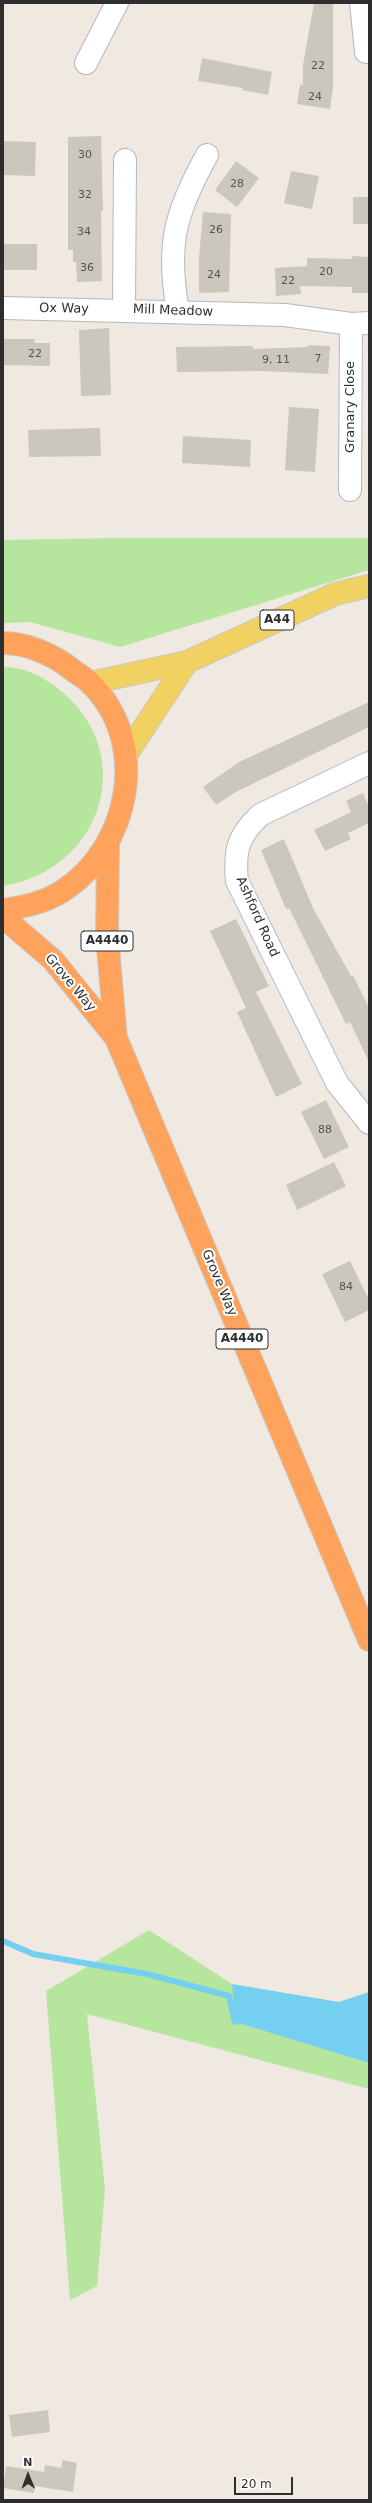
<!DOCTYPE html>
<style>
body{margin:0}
#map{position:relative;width:372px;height:2503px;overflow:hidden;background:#efe9e1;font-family:"DejaVu Sans",sans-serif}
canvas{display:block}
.frame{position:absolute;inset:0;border:4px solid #2e2e2e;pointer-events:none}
.north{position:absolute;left:8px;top:2455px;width:40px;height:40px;-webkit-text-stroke:3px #fff;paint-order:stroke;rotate:359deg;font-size:11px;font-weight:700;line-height:16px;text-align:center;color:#2e2e2e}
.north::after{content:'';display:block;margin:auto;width:14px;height:18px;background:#2e2e2e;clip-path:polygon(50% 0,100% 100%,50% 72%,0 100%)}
.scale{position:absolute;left:234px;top:2477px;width:59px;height:18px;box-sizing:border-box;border:2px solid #2e2e2e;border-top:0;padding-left:5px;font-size:12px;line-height:14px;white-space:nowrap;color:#2e2e2e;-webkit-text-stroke:3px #fff;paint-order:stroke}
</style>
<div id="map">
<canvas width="372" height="2503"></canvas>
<div class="frame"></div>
<div class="north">N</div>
<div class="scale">20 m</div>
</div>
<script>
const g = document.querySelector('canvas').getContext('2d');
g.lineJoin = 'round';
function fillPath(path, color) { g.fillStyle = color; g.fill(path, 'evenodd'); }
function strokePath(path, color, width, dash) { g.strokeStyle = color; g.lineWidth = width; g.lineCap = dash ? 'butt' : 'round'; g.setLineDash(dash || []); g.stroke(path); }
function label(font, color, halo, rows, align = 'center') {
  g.font = font + ' "DejaVu Sans",sans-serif'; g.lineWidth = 4; g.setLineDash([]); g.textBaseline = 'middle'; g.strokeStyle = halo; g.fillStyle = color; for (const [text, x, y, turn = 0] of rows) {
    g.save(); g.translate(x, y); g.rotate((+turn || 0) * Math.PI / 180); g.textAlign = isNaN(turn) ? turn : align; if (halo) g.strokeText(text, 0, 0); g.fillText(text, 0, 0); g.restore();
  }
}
const green = new Path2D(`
 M122,538h247v32l-249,77 -90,-25 -27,1v-83z
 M3,667c18,-1 39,9 53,20 84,63 49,182 -53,199z
 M149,1930l83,54 4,38 133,41v26l-282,-75 18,175 -8,97 -27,14 -24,-309z`);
const water = new Path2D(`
 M232,1984l107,18 30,-10v71l-134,-41z`);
const stream = new Path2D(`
 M3,1941l30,13 114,20 82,22 6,26`);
const building = new Path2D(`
 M314,3h19v85l-3,21 -33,-5 3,-19h3v-20z
 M202,58l70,14 -4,23 -26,-5 1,-2 -45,-7z
 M101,136l2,75h-2l1,70 -25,1 -1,-20h-3v-12h-5v-113z
 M3,141l33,1 -1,34 -32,-1z
 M236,161l23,17 -22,29 -22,-17z
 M291,171l28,5 -7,33 -28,-6z
 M353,197h16v27h-16z
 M203,212l28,2 -2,78 -30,1v-35z
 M3,244h34v26h-34z
 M352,256l17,1v36h-17v-6l-52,-1 1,8 -25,2 -1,-28 32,-2v-8l45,1z
 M109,328l2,67 -30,1 -2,-66z
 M3,339h32l-1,4h16v23l-47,-1z
 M308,345l22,1 -2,28 -66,-3 -85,1 -1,-25 77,-1v3l55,-2z
 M289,407l30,2 -4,63 -30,-2z
 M100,428l1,28 -72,1 -1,-27z
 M183,436l68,4 -1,27 -68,-4z
 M369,702v25l-135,66 -18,12 -13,-18 36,-25z
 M363,793l6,14v16l-21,10 3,6 -26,12 -11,-21 37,-18 -5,-11z
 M284,839l29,69 38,68 2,-1 16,33v54l-19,-40 -4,2 -57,-116 -3,1 -25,-59z
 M236,919l33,67 -13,6 46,92 -26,13 -39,-85 9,-4 -36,-77z
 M326,1100l23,47 -25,12 -23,-47z
 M334,1162l12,24 -49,24 -11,-25z
 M350,1261l19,39v10l-24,12 -23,-48z
 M48,2410l2,22 -38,5 -3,-22z
 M63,2460l14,3 -4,29 -38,-6 -1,7 -31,-5 3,-22 38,6 1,-7 16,3z`);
const minor = new Path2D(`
 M361,3l5,49
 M86,63l31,-60
 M3,308l282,7 66,9 18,-1
 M124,309l1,-149
 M178,311c-12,-66 -3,-98 29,-156
 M350,490l1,-166
 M369,763l-109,52c-22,21 -26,35 -23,66l100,202 32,40`);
const major = new Path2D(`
 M90,683l97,-21 148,-68 34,-8
 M126,755l61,-93`);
const highway = new Path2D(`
 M3,643c23,0 49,11 67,25 6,5 14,9 19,14 63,60 41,167 -28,210 -18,11 -38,15 -58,18
 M108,845l-1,92 9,101
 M3,917l50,43 63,78 253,602`);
const numberNames = [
 ["22",318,66],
 ["24",315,97],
 ["30",85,155],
 ["28",237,184],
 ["32",85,195],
 ["26",216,230],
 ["34",84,232],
 ["36",87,268],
 ["20",326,272],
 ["24",214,275],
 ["22",288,281],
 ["22",35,354],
 ["7",318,359],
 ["9, 11",276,360],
 ["88",325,1130],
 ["84",346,1287]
];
const shields = [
 [277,620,34],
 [107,941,52],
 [242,1339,52]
];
const shieldNames = [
 ["A44",277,620],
 ["A4440",107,941],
 ["A4440",242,1339]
];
const streetNames = [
 ["Ox Way",64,309,1],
 ["Mill Meadow",173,311,2],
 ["Granary Close",351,407,-90],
 ["Ashford Road",257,917,66],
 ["Grove Way",70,983,50],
 ["Grove Way",219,1283,67]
];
fillPath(green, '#b6e59e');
fillPath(water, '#75cff0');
strokePath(stream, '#75cff0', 6);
fillPath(building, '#cbc7bf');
strokePath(minor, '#b4b7c1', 24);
strokePath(major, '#c9c9c9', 24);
strokePath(highway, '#c9c9c9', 24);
strokePath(minor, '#fff', 22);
strokePath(major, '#f2d163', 22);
strokePath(highway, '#ffa35c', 22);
label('11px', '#555452', null, numberNames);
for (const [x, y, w] of shields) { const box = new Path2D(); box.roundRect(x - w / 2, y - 10, w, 20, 3); g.fillStyle = '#fff'; g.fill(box); strokePath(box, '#2e2e2e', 1); }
label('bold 12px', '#2e2e2e', null, shieldNames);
label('13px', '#2e2e2e', '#fff', streetNames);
</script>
